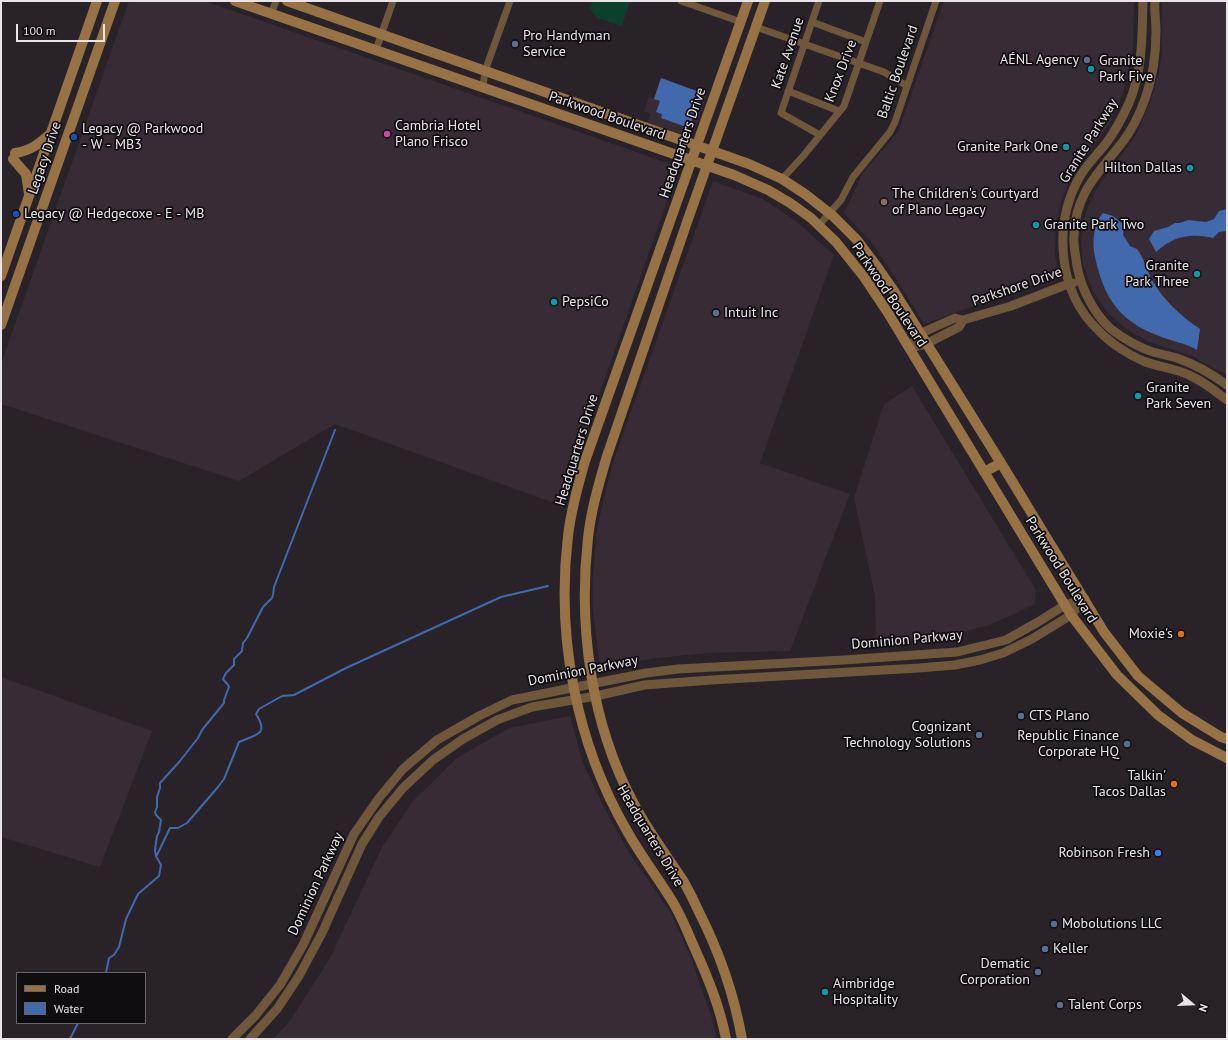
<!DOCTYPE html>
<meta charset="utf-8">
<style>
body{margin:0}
#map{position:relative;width:1228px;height:1040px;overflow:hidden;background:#292229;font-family:"PT Sans",sans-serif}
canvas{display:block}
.frame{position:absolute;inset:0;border:2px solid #e9e4e8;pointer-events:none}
.legend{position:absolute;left:16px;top:972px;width:130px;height:52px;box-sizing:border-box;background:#100d10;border:1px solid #676366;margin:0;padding:5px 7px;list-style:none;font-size:12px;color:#e9e4e8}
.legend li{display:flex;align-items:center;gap:8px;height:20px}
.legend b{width:20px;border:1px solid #676366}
.north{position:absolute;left:1172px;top:984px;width:40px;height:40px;-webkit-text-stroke:3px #100d10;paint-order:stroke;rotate:109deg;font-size:11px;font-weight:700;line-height:16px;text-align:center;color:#e9e4e8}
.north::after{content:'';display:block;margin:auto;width:14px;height:18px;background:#e9e4e8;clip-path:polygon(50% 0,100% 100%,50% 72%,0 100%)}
.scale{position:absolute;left:16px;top:24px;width:89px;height:18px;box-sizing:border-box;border:2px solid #e9e4e8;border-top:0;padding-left:5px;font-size:12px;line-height:14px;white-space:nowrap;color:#e9e4e8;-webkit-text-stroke:3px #100d10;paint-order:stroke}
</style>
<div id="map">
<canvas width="1228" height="1040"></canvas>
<div class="frame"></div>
<ul class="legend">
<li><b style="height:5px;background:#967245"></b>Road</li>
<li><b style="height:11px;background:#4269ab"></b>Water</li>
</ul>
<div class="north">N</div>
<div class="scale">100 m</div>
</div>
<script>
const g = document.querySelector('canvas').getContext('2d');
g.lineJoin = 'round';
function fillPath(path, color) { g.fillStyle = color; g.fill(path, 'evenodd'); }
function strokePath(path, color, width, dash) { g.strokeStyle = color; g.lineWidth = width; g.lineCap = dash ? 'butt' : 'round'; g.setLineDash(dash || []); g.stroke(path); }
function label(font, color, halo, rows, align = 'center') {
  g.font = font + ' "PT Sans",sans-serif'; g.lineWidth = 3.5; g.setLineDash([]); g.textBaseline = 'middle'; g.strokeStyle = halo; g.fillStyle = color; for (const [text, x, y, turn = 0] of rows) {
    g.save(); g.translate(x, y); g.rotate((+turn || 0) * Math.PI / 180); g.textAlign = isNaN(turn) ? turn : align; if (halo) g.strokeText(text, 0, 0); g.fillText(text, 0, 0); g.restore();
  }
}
const built = new Path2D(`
 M129,1h76l474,166 -107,305 -7,35 -230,-83 -96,57 -238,-77v-40z
 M944,1h190l-1,47 -9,42 -14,33 -18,25 -20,27 -11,26 -5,25 -1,30 4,19 -135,49 -29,-47 -23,-34 -28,-30 19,-40 35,-41z
 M1162,1h65v374l-35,-19 -45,-15 -21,-12 -19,-17 -14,-21 -10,-26 -2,-25 5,-28 9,-21 41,-56 15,-35 8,-29 3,-18z
 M661,78l46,16 -13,38 -5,5h-3l-39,-14 4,-9 -7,-3 5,-14 5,2z
 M713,181l50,18 33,22 38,34 -74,208 90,31 -60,157 -82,2 -50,5 -58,9 -7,-58v-33l4,-48 15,-63z
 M912,386l124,204 -1,14 -25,12 -24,10 -31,8 -79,9 -1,-47 -21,-98 30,-94z
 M1,677l151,54 -52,136 -99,-30z
 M570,716l13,47 19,40 26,48 43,62 20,45 23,66 2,15h-443l17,-18 40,-63 52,-111 31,-46 44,-43 52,-30z`);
const green = new Path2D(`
 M593,1h37l-8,25 -25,-8 -7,-9z`);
const water = new Path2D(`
 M661,78l41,15 -13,35 -28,-10 1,-4 -6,-2 4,-11 -6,-2z
 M1227,209v22l-8,1 -6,6c-23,-5 -39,-2 -57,14l-7,-13 5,-8 14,-4 7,-4h5l8,-3 18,2 8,-3 5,-8z
 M1103,213l10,3 7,5 4,6 -1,8 7,11 7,3c7,9 10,21 15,31 11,20 29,36 48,49l-3,21c-12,-7 -26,-9 -38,-14 -40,-15 -55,-38 -64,-79 -3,-14 -2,-33 8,-44z`);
const stream = new Path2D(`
 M157,855l13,-27h8l9,-5 31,-36 6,-8 15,-37c18,-8 30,-7 17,-28l3,-5 23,-13 12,-1 52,-27 155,-71 47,-11
 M106,973l3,-15 5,-3 5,-8 7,-28 12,-25 21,-18 2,-11 -5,-9 -1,-6 2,-14 2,-4 2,-12 -5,-5 -1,-3 2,-5v-10l3,-9v-5l20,-22 18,-23 4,-8 22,-27v-3l5,-13 -1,-2 -5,-6 3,-6 8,-8v-6l8,-8 1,-8 4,-5 16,-31 9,-9 1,-3 1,-8 61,-157
 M70,1039l8,-16`);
const minor = new Path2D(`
 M681,1l60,21
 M819,1l-38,112 39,22
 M271,14l5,-13
 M812,22l54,20
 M756,27l128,45 23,14
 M376,50l17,-49
 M483,87l2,-16 25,-70
 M788,91l51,20
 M782,179l22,-24 40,-49 36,-105
 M819,225l22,-25 12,-23 37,-45 5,-10 41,-121`);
const tertiary = new Path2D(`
 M1143,1c-1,34 0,69 -14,102 -6,13 -13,27 -22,39 -9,12 -21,23 -28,36 -26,47 -21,114 19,152 11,12 29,24 45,31 15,6 31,7 46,14 14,6 26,16 38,25
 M1155,1c-1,10 1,20 1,30 0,23 -3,46 -11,68 -5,14 -12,29 -21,41 -24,32 -49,52 -50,96 -1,10 2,20 3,30 4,22 17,48 34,63 13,10 27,18 42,23 8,2 16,4 24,6 17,6 35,16 50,27
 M909,348l11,-14 8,-4 27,-12 8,2 48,-14 52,-20 10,-3
 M909,348l17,-4 33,-17 4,-7
 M232,1039l23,-23 25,-31 23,-40 51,-111 25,-36 24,-29 34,-29 42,-24 33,-16 134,-27 32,-4 166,-9 113,-8 49,-12 32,-18 27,-17 20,-6
 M250,1039l27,-30 22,-33 23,-43 40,-89 17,-27 24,-29 30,-28 30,-21 34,-19 35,-13 64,-11 48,-11 67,-5 208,-12 36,-3 25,-5 23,-7 29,-14 39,-24 14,-16`);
const secondary = new Path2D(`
 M235,1l499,174 34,15 22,13 21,15 25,24 28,35 24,36 183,302 46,60 41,40 34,25 35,18
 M287,1l462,163 33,15 23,15 28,22 24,24 21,28 14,20 109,175 103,169 34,44 44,37 39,24 6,2
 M15,153c15,-2 24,-9 35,-19
 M13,159l13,15 3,20
 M1,276l96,-275
 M1,325l114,-324
 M984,472l17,-9
 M726,1039c-6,-32 -18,-61 -31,-90 -8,-18 -15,-37 -26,-53 -14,-22 -29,-42 -42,-65 -51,-88 -71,-194 -59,-295 3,-26 10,-51 17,-75l163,-460
 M742,1039c-8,-45 -23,-88 -44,-129 -4,-9 -9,-19 -14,-28 -17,-26 -36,-51 -50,-78 -43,-80 -56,-177 -46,-266 3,-28 11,-55 19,-82l80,-234 78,-221`);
const markers = [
 [515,44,4,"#5c6f8a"],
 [1087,60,4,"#5c6f8a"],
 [1091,69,4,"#0f9aa8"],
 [387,134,4,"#d1479c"],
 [74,137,4,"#1a4fb4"],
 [1066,147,4,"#0f9aa8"],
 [1190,168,4,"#0f9aa8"],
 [884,202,4,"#8d6e63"],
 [16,214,4,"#1a4fb4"],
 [1036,225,4,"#0f9aa8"],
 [1197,274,4,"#0f9aa8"],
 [554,302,4,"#0f9aa8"],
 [716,313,4,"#5c6f8a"],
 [1138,396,4,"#0f9aa8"],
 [1181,634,4,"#e8710a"],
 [1021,716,4,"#5c6f8a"],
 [979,735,4,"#5c6f8a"],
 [1127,744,4,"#5c6f8a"],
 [1174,784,4,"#e8710a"],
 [1158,853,4,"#3f7fe0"],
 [1054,924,4,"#5c6f8a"],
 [1045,949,4,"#5c6f8a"],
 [1038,972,4,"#5c6f8a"],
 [825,992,4,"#0f9aa8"],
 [1060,1005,4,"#5c6f8a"]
];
const poiNames = [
 ["Pro Handyman",523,36],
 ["Service",523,52],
 ["AÉNL Agency",1079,60,"right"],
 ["Granite",1099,61],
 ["Park Five",1099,77],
 ["Cambria Hotel",395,126],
 ["Plano Frisco",395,142],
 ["Legacy @ Parkwood",82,129],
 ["- W - MB3",82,145],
 ["Granite Park One",1058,147,"right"],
 ["Hilton Dallas",1182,168,"right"],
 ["The Children's Courtyard",892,194],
 ["of Plano Legacy",892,210],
 ["Legacy @ Hedgecoxe - E - MB",24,214],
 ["Granite Park Two",1044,225],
 ["Granite",1189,266,"right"],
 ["Park Three",1189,282,"right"],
 ["PepsiCo",562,302],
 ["Intuit Inc",724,313],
 ["Granite",1146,388],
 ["Park Seven",1146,404],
 ["Moxie's",1173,634,"right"],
 ["CTS Plano",1029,716],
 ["Cognizant",971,727,"right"],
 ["Technology Solutions",971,743,"right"],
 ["Republic Finance",1119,736,"right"],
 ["Corporate HQ",1119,752,"right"],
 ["Talkin'",1166,776,"right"],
 ["Tacos Dallas",1166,792,"right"],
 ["Robinson Fresh",1150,853,"right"],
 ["Mobolutions LLC",1062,924],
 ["Keller",1053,949],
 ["Dematic",1030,964,"right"],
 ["Corporation",1030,980,"right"],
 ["Aimbridge",833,984],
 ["Hospitality",833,1000],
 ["Talent Corps",1068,1005]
];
const streetNames = [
 ["Kate Avenue",788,53,-71],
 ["Knox Drive",841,71,-69],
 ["Baltic Boulevard",898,72,-71],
 ["Parkwood Boulevard",607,116,19],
 ["Granite Parkway",1089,141,-58],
 ["Headquarters Drive",683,143,-71],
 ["Legacy Drive",45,158,-71],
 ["Parkshore Drive",1017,287,-19],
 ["Parkwood Boulevard",889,295,56],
 ["Headquarters Drive",577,450,-73],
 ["Parkwood Boulevard",1061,570,58],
 ["Dominion Parkway",907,640,-5],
 ["Dominion Parkway",583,671,-11],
 ["Headquarters Drive",650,836,59],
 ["Dominion Parkway",316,884,-65]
];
fillPath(built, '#372b36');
fillPath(green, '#0d3f2d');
fillPath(water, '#4269ab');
strokePath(stream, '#4269ab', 2);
strokePath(minor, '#6e573b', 7);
strokePath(tertiary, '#6e573b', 9);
strokePath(secondary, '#967245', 10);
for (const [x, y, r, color] of markers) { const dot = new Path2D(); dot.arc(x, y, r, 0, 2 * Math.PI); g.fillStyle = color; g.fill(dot); strokePath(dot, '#100d10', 1.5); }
label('14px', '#e9e4e8', '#100d10', poiNames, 'left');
label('14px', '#e9e4e8', '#100d10', streetNames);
</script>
